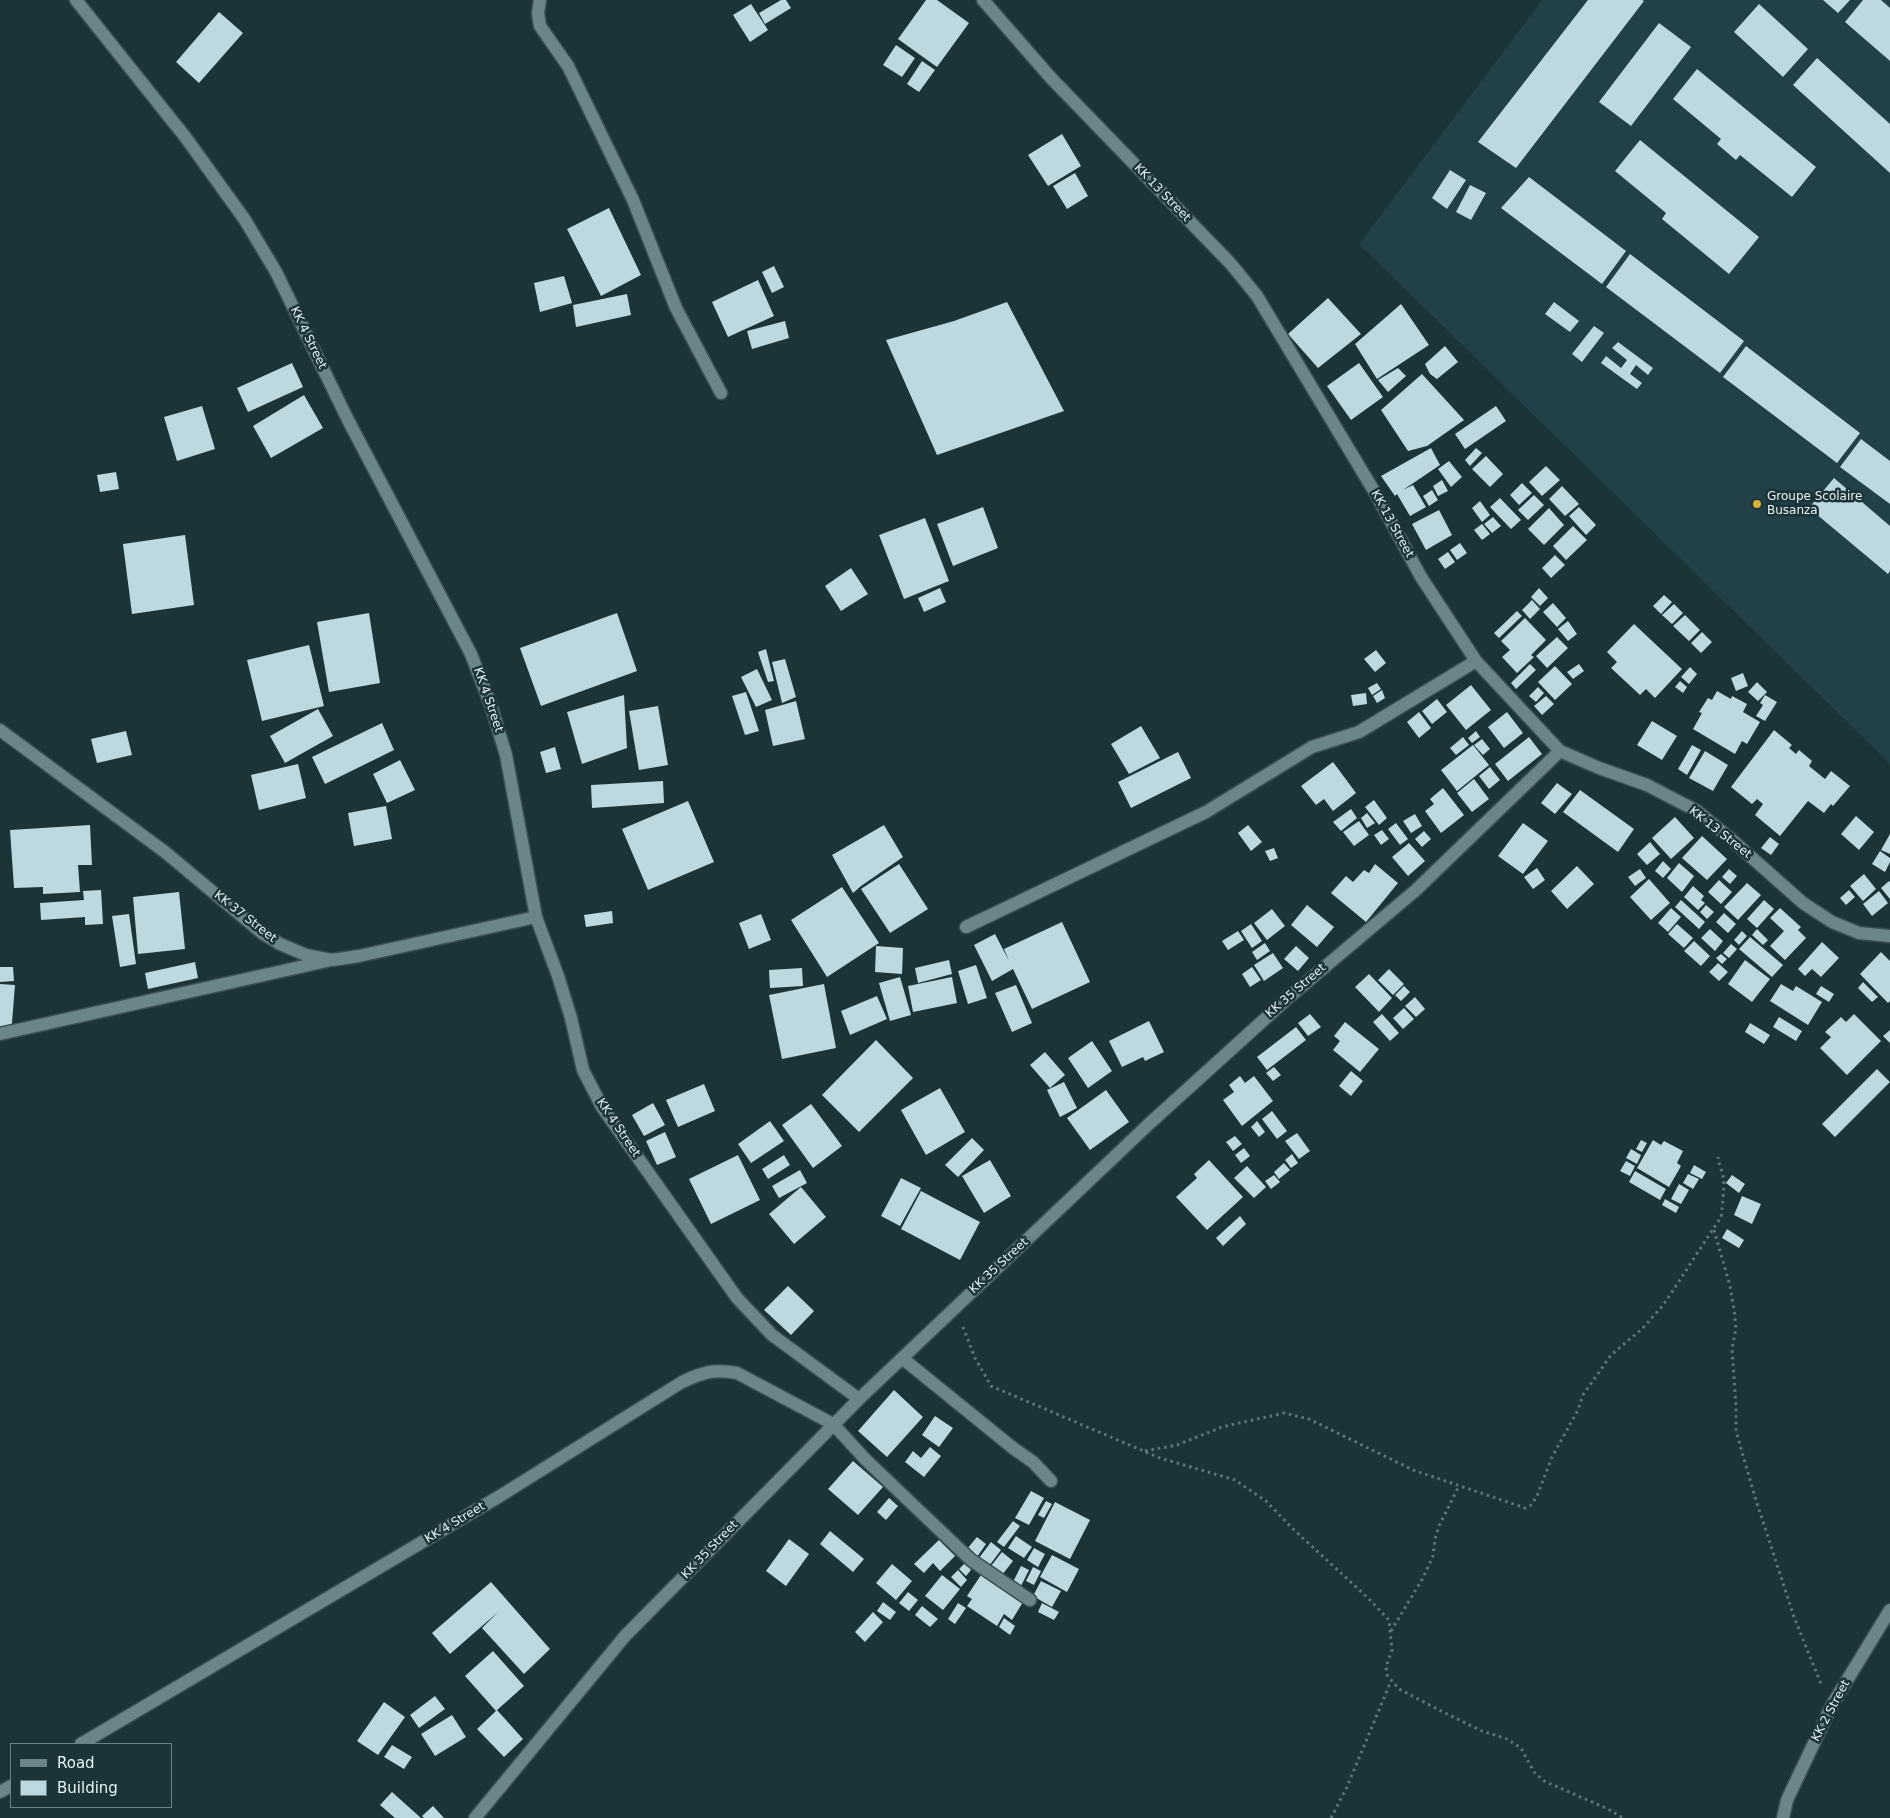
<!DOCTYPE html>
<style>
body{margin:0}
#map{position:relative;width:1890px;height:1818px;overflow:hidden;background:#1c3338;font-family:"DejaVu Sans",sans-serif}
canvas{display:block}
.legend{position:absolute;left:10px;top:1743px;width:162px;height:65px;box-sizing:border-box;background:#1c3338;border:1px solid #6d8084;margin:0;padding:6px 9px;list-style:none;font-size:15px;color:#e6f3f6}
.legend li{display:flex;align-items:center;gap:10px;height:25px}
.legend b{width:25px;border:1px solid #6d8084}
</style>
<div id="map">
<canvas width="1890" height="1818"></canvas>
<ul class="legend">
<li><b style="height:6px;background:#6c858b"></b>Road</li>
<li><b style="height:14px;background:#bdd8de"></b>Building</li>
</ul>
</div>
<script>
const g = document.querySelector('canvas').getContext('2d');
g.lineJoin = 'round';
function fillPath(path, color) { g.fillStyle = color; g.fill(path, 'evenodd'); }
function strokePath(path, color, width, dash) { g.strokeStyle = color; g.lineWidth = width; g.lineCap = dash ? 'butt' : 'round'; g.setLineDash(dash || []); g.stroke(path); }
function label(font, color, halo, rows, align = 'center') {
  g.font = font + ' "DejaVu Sans",sans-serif'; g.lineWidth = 5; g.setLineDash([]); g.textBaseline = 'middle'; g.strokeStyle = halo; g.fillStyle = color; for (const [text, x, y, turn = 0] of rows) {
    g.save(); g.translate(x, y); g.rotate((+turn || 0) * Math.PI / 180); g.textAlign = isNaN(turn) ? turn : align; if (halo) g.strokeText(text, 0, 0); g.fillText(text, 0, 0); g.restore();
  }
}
const built = new Path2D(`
 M1542,0h348v764l-531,-520z`);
const building = new Path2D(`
 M781,0h5l5,8 -26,16 -6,-11z
 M926,0h11l32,23 -32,44 -39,-28z
 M1588,0h54l2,1 -128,167 -38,-26z
 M1823,0h27l-12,13z
 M1863,0h18l9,8v53l-45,-39z
 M751,4l17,26 -18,12 -17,-27z
 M1759,4l49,45 -25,28 -49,-45z
 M219,12l24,21 -44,50 -23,-21z
 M1659,23l32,24 -60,79 -32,-24z
 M896,45l19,13 -13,19 -19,-12z
 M1817,58l73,66v49l-97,-88z
 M922,61l13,9 -16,22 -12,-8z
 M1697,69l119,98 -24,30 -52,-42 -4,5 -19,-16 4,-5 -48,-40z
 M1062,134l19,32 -33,20 -20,-31z
 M1640,140l119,97 -30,37 -67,-55 4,-6 -51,-42z
 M1450,170l16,10 -19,29 -15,-11z
 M1075,173l13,23 -21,13 -14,-23z
 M1529,177l97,74 -24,33 -101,-76z
 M1470,185l16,8 -15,27 -15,-8z
 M609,208l32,67 -40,21 -34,-67z
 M1630,254l114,87 -24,32 -114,-86z
 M774,266l10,21 -12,6 -10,-21z
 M564,276l8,27 -32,9 -6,-29z
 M758,280l16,36 -46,21 -16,-35z
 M627,294l4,21 -55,12 -3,-22z
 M1328,298l33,36 -43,34 -30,-34z
 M1007,302l57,109 -127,44 -51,-115 68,-19z
 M1554,302l25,19 -9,11 -25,-18z
 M1401,304l28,41 -52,34 -22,-35z
 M785,321l4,17 -37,11 -5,-18z
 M1594,326l10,7 -22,29 -10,-8z
 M1618,342l35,26 -5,7 -12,-10 -6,9 12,9 -5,6 -36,-26 5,-7 15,12 6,-8 -15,-12z
 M1445,346l13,16 -21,17 -7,-5 -5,-10z
 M1746,346l114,87 -23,30 -114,-86z
 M292,363l11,24 -55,25 -11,-24z
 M1359,363l24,34 -32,23 -24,-34z
 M1398,368l8,8 -18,16 -10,-12z
 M1422,374l42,46 -37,26 -19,5 -27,-41z
 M304,395l19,33 -52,30 -18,-32z
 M202,406l13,43 -38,12 -13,-44z
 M1496,406l10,15 -41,28 -10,-15z
 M1861,439l29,22v43l-50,-37z
 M1431,448l9,17 -37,25 10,-5 13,22 -16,9 -13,-22 -2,2 -14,-20z
 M1476,448l6,5 -12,13 -5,-6z
 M1486,456l17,18 -13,13 -18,-18z
 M1449,461l13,16 -11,10 -13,-18z
 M1546,466l14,14 -18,16 -13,-14z
 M116,472l3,17 -19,3 -3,-17z
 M1834,478l56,48v45l-2,3 -79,-66z
 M1442,480l6,11 -10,5 -5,-10z
 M1522,483l10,10 -13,12 -9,-10z
 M1562,486l17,18 -14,12 -16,-17z
 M1432,490l6,10 -9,6 -6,-10z
 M1534,495l10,10 -16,15 -10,-10z
 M1500,498l21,22 -10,9 -21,-22z
 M1480,501l10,14 -8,7 -10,-14z
 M983,507l15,41 -45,18 -16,-42z
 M1579,507l17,18 -10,10 -17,-19z
 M1549,508l15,17 -20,20 -16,-16z
 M1439,510l13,25 -26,15 -14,-26z
 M1493,517l8,9 -9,7 -8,-9z
 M925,518l24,63 -45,18 -25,-64z
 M1482,524l8,10 -8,6 -8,-10z
 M1573,526l14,14 -21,20 -13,-14z
 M185,535l9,70 -62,9 -9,-70z
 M1460,543l7,10 -10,7 -7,-10z
 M1448,552l7,10 -10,7 -7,-10z
 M1555,555l10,10 -14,13 -9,-10z
 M851,568l17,26 -27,17 -16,-25z
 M940,588l6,14 -22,10 -6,-14z
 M1539,588l9,10 -8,8 -9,-9z
 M1664,595l8,7 -11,12 -8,-8z
 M1532,600l8,9 -10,10 -8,-9z
 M1553,603l13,15 -9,9 -14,-15z
 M1674,604l9,9 -11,11 -10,-9z
 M1517,611l5,5 -23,22 -5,-5z
 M369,613l11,70 -51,9 -12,-70z
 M617,613l20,58 -96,35 -21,-58z
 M1685,615l15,15 -11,11 -16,-15z
 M1525,618l21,22 -15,15 3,2 -17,16 -15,-16 8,-7 -9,-9z
 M1568,621l9,13 -9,7 -10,-12z
 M1634,624l48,45 -27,29 -9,-9 -6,6 -29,-27 6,-6 -10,-10z
 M1702,632l10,10 -11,11 -10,-10z
 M1557,637l11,11 -21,20 -11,-12z
 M309,645l15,61 -62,15 -15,-61z
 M766,649l8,32 -6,1 -10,-30z
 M1376,650l10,13 -11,9 -11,-13z
 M785,659l11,38 -14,6 -10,-41z
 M1530,664l6,6 -20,19 -5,-6z
 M1579,664l5,7 -11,8 -6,-7z
 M1555,666l17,18 -17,16 -17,-18z
 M1690,667l7,7 -8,10 -8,-7z
 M757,669l15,31 -16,7 -15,-30z
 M1743,673l5,13 -12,5 -5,-13z
 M1680,681l7,6 -4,6 -8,-6z
 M1757,682l10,10 -9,9 -10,-9z
 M1377,683l4,6 -9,6 -4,-7z
 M1471,685l20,25 -25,20 -20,-25z
 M1538,687l6,6 -8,9 -7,-6z
 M1382,690l3,8 -8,5 -4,-7z
 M1717,691l14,8 1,-3 15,8 -4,8 17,10 -13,22 -5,-3 -7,13 -42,-25 9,-16 -3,-1 9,-14 4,2z
 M746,692l13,39 -14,4 -13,-39z
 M1366,693l1,11 -14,2 -2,-11z
 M624,695l3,53 -45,16 -15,-52z
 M1765,695l12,7 -12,19 -9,-5 7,-11 -3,-2z
 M1546,696l8,8 -12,11 -8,-9z
 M1437,699l10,13 -15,12 -10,-13z
 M796,701l9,38 -32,7 -8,-36z
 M658,706l10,59 -29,5 -10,-59z
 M318,709l15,27 -48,27 -15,-27z
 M1419,712l12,16 -12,10 -12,-16z
 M1507,712l16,21 -19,15 -16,-21z
 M1652,721l25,15 -15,24 -25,-15z
 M382,723l12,27 -69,34 -13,-27z
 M1141,726l19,32 -31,16 -18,-30z
 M1774,730l18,15 -3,3 7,6 3,-4 13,11 -3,5 16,13 6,-8 19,15 -17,20 -2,-2 -7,9 -16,-12 -28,35 -25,-21 8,-11 -6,-5 -5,5 -21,-17z
 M126,731l6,24 -35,8 -6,-24z
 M1476,731l4,6 -8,6 -4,-5z
 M1463,737l6,8 -13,10 -6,-7z
 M1529,737l13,17 -34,27 -13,-17z
 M1482,739l8,10 -7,6 -9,-10z
 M1473,745l16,20 -32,26 -16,-21z
 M1692,745l9,5 -14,25 -9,-6z
 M555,747l6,22 -15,4 -6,-21z
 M1705,751l23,14 -15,26 -24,-13z
 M1178,752l13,26 -60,30 -13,-26z
 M400,760l15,30 -28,13 -14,-29z
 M1333,762l23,31 -23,18 -9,-12 -8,6 -15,-19z
 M298,764l8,34 -47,12 -8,-35z
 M1490,767l10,13 -11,9 -10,-13z
 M1474,779l15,20 -17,13 -15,-19z
 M663,781l1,22 -72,5 -1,-23z
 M1557,783l15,11 -17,20 -14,-11z
 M1443,788l21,27 -23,18 -16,-22 9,-7 -4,-5z
 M1580,790l54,39 -16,23 -55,-40z
 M1374,800l13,18 -8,7 -14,-18z
 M688,801l26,61 -66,28 -26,-61z
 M386,806l6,33 -38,7 -6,-33z
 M1351,809l6,9 -16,13 -8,-9z
 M1367,813l8,10 -8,5 -6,-10z
 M1415,814l7,12 -11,7 -8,-12z
 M1856,816l18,16 -15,18 -18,-16z
 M1675,817l19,21 -23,21 -19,-21z
 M1359,821l10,14 -15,11 -11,-14z
 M1396,823l12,16 -8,6 -12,-16z
 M1523,823l25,18 -25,33 -25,-18z
 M90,825l2,40h-14l2,27 -37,2v-7l-29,1 -4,-58z
 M884,825l19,32 -42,29 -8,7 -21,-38z
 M1248,825l14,17 -11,9 -13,-18z
 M1382,830l7,9 -8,6 -7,-10z
 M1424,831l7,8 -9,8 -7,-8z
 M1890,834v20l-9,-4z
 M1702,836l25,23 -20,21 -25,-22z
 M1770,837l9,7 -8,11 -10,-7z
 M1650,842l10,12 -13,11 -10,-11z
 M1409,843l16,18 -17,15 -16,-19z
 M1274,848l4,10 -8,3 -5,-10z
 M1880,851l10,7v4l-5,10 -13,-8z
 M1663,861l8,8 -8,9 -8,-7z
 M1679,863l15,13 -12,16 -15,-14z
 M899,864l29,45 -38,24 -29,-44z
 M1375,864l23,19 -32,39 -35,-29 15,-17 7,6 11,-12 5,3z
 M1577,866l17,18 -27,25 -16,-18z
 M1537,868l8,12 -12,9 -9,-12z
 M1640,869l6,9 -11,8 -7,-9z
 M1729,869l8,7 -7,8 -8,-7z
 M1864,874l12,15 -13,12 -13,-15z
 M1649,879l21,24 -19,17 -21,-23z
 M1719,880l13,12 -11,12 -13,-12z
 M1889,881l1,1v17l-9,-11z
 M1747,883l14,12 -23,25 -14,-13z
 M1693,886l11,10 -3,4 4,3 -7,7 -14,-13z
 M842,887l37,56 -52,34 -36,-57z
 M101,890l2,34 -18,1v-8l-44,3 -1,-17 44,-3 -1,-9z
 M1849,890l6,7 -9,8 -6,-7z
 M1879,891l9,12 -16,13 -9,-12z
 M179,892l6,57 -47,5 -5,-57z
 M1681,900l24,22 -6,7 -24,-22z
 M1764,900l10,9 -17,19 -10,-9z
 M1307,905l27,22 -17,20 -26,-22z
 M1706,905l8,7 -7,7 -7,-7z
 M1671,908l10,9 -13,15 -10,-9z
 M1780,908l21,19 -3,3 8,8 -21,22 -15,-14 14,-15 -14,-13z
 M1272,909l13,17 -18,14 -13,-17z
 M612,911l1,12 -27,4 -2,-12z
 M1724,913l12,11 -8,9 -12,-11z
 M129,914l7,50 -16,3 -8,-51z
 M761,914l10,26 -22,9 -10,-26z
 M1062,922l28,60 -58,27 -19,-40 -21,12 -18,-36 21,-11 14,27 -5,-12z
 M1251,924l11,17 -10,7 -11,-17z
 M1677,924l16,14 -9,10 -16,-14z
 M1710,929l13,12 -8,10 -14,-13z
 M1757,929l11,11 -5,5 -11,-10z
 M1238,931l6,9 -16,10 -6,-9z
 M1742,931l5,5 -8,9 -5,-5z
 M1750,937l33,28 -11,12 -33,-28z
 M1694,941l16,15 -9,10 -17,-15z
 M1822,942l17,16 -18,19 -9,-8 -7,7 -7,-7z
 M1265,943l5,8 -13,9 -5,-8z
 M1731,944l6,5 -8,9 -6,-5z
 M876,946l27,2 -1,26 -27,-2z
 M1296,946l13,12 -11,13 -14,-12z
 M1881,952l9,9v40l-2,2 -28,-29z
 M1273,953l10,15 -19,13 -10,-16z
 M1721,954l6,5 -5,5 -6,-6z
 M949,960l3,14 -34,9 -3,-15z
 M1745,960l25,19 -18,23 -24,-18z
 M195,962l3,16 -50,11 -3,-16z
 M1718,963l10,9 -9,9 -10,-9z
 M976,965l11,33 -19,6 -10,-33z
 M0,967h13l1,14 -14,1z
 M1252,967l9,13 -11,7 -8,-13z
 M802,968l1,18 -33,2 -1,-18z
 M1389,969l15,15 -11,11 -15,-15z
 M1369,974l23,24 -13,14 -24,-25z
 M900,977l11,38 -21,6 -11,-38z
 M952,977l5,26 -44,9 -5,-26z
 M1863,982l15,15 -6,5 -14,-14z
 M0,984l15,1 -4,50 -11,-1z
 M824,984l12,64 -54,11 -13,-64z
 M1781,984l12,7 3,-5 26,16 -14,23 -38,-24z
 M1016,985l16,38 -20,9 -17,-39z
 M1404,986l6,6 -9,9 -6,-6z
 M1821,986l13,8 -5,8 -13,-8z
 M877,996l10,23 -37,16 -9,-24z
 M1415,997l10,12 -9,8 -11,-11z
 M1404,1008l10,11 -11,10 -10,-11z
 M1310,1014l11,13 -13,9 -10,-13z
 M1382,1014l17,19 -9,8 -17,-19z
 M1854,1014l27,27 -34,34 -27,-27 11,-11 -6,-5 16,-15 5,5z
 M1779,1017l23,14 -6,10 -23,-14z
 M1149,1021l15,31 -19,9 -2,-4 -21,10 -13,-26z
 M1345,1022l34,27 -19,23 -27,-22 7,-9 -6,-5z
 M1750,1023l20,12 -6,9 -19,-12z
 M1296,1027l10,13 -39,30 -10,-13z
 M1890,1030v13l-7,-7z
 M876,1040l37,38 -54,54 -37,-37z
 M1092,1041l20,30 -24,17 -20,-30z
 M1045,1052l20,23 -15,13 -20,-23z
 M1274,1067l7,8 -8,6 -7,-8z
 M1877,1069l13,13 -55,55 -13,-13z
 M1351,1071l12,10 -12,15 -12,-10z
 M1240,1076l5,7 9,-7 19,25 -31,25 -19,-26 11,-8 -5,-7z
 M1064,1082l13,26 -17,9 -13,-27z
 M704,1084l11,27 -37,16 -12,-27z
 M940,1088l25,44 -39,23 -25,-45z
 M1106,1090l23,32 -39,28 -23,-32z
 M653,1103l12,22 -21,11 -12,-21z
 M811,1104l31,42 -29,22 -31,-43z
 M1272,1111l15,20 -10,8 -15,-20z
 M770,1121l14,20 -33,22 -13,-19z
 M1257,1121l8,11 -6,5 -8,-10z
 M665,1132l11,25 -19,8 -11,-24z
 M1297,1133l13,18 -11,8 -14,-18z
 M1235,1136l7,8 -9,7 -7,-9z
 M972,1138l12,12 -26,27 -13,-12z
 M1641,1140l6,3 -5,9 -6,-3z
 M1653,1140l8,5 3,-4 19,10 -6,12 4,3 -12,21 -32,-19z
 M1244,1148l6,8 -9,7 -6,-8z
 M1631,1149l10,6 -4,9 -11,-6z
 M1292,1154l6,9 -7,5 -6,-8z
 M738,1155l22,45 -49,24 -22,-45z
 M784,1155l6,10 -22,14 -6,-10z
 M990,1160l21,36 -27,17 -22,-37z
 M1209,1160l34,37 -36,33 -31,-33 21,-19 -3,-4z
 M1626,1161l9,5 -5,10 -10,-5z
 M1284,1163l6,7 -11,9 -5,-7z
 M1694,1165l12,7 -4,7 -12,-6z
 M1247,1166l19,21 -12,11 -20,-20z
 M800,1170l7,13 -28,15 -7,-12z
 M1635,1171l31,18 -6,11 -31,-18z
 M1688,1174l11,5 -6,10 -10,-6z
 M1274,1175l6,7 -9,7 -6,-8z
 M1732,1175l13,9 -6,9 -13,-10z
 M901,1178l20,10 -21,38 -19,-10z
 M1679,1184l10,6 -8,14 -10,-5z
 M801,1187l25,30 -32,27 -25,-30z
 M921,1191l59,31 -20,38 -59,-31z
 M1742,1196l19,8 -9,20 -18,-9z
 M1665,1199l14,8 -3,6 -14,-8z
 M1240,1216l6,8 -23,22 -7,-8z
 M1727,1229l17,11 -5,8 -17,-10z
 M788,1286l26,25 -23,24 -27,-25z
 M894,1390l29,27 -36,40 -29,-26z
 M935,1416l18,12 -14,19 -17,-12z
 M930,1447l11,9 -17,21 -19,-15 8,-11 8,7z
 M853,1461l30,26 -25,28 -30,-26z
 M1031,1491l13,7 -15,27 -14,-7z
 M889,1498l9,8 -12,14 -9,-8z
 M1046,1501l6,3 -8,14 -6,-3z
 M1055,1502l35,18 -20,39 -35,-18z
 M1013,1521l7,5 -16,21 -7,-5z
 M830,1531l34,28 -11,13 -33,-28z
 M1016,1536l16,11 -8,11 -16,-10z
 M977,1537l9,7 -9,13 -10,-8z
 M789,1539l20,15 -23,32 -20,-15z
 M939,1540l16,16 -15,15 -7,-8 -9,10 -10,-9z
 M991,1542l10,8 -12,16 -10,-8z
 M1034,1548l11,6 -7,13 -11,-7z
 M1002,1552l11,9 -11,14 -11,-9z
 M1052,1555l27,14 -12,23 -27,-15z
 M965,1563l6,7 -5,6 -7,-7z
 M892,1564l20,17 -16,19 -20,-17z
 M1021,1566l8,4 -8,16 -8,-4z
 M1033,1567l8,4 -7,14 -8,-4z
 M958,1570l9,10 -6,7 -10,-10z
 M942,1575l18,14 -17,21 -18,-14z
 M981,1575l42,27 -11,18 -8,-6 -7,12 -30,-20 5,-7 -5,-3z
 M1041,1581l20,10 -9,16 -19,-11z
 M491,1582l59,67 -26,25 -42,-46 16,-16 -48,42 -18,-21z
 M908,1592l10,8 -9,11 -10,-8z
 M883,1602l13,10 -6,8 -13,-9z
 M958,1603l8,5 -11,16 -7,-5z
 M1042,1603l17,9 -5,8 -16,-8z
 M922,1606l16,13 -8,8 -15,-12z
 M873,1612l10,10 -18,20 -10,-10z
 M1004,1618l11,8 -5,9 -11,-8z
 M493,1651l31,35 -28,25 -31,-35z
 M435,1696l10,13 -26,19 -9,-13z
 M384,1702l21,15 -27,38 -21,-14z
 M497,1710l26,29 -19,18 -27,-28z
 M452,1715l14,22 -31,19 -14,-22z
 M392,1745l20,12 -8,12 -20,-12z
 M392,1792l29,26h-26l-15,-13z
 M433,1806l11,12h-20l-2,-2z`);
const path = new Path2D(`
 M1714,1230l16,56 4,23 2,19 -4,21 4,57v25l19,66 39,120 27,67
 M963,1327l12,31 16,28 169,72 75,22 31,21 26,27 76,70 21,22 3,30 -6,17 1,8 12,14 44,23 39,19 25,8 14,9 13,24 10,9 64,28 15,9
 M1145,1451l32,-6 45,-18 62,-14 25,6 104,51 112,38 6,-3 6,-9 15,-39 26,-47 5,-15 28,-40 31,-26 22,-25 57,-87c1,-3 3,-31 3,-36 -1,-8 -5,-16 -6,-24
 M1391,1631l32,-53 10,-22 2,-17 4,-13 20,-40
 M1331,1818l16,-31 44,-106`);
const minor = new Path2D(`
 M76,0l110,138 59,82 31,52 72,148 123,234 20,52 15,49 30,162 22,59 13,42 12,52 19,37 135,191 35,37 87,64
 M540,0l-2,13 2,13 28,40 65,134 43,108 45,85
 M983,0l68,78 180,186 26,32 120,200 44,81 55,84 84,90 39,17 48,17 50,26 35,29 71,63 29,19 27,11 31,3
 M0,730l165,122 97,81 18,11 26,11 26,5 27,-4 177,-39
 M966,927l240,-115 106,-65 47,-15 117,-71
 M0,1034l327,-73
 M902,1358l111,90 20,14 18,19
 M81,1744l419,-248 182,-114c21,-10 32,-13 55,-9l96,51 33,36 105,100 59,40
 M0,1792l11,-6
 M475,1818l150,-182 234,-237 291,-276 138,-125 128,-108 144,-139
 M1783,1818l4,-18 45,-95 58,-95`);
const markers = [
 [1757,504,5,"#dab333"]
];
const streetNames = [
 ["KK 13 Street",1162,193,46],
 ["KK 4 Street",308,338,64],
 ["KK 13 Street",1392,524,61],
 ["KK 4 Street",488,700,71],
 ["KK 13 Street",1720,833,38],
 ["KK 37 Street",245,917,38],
 ["KK 35 Street",1296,991,-41],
 ["KK 4 Street",618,1128,56],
 ["KK 35 Street",999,1266,-43],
 ["KK 4 Street",455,1523,-31],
 ["KK 35 Street",710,1550,-46],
 ["KK 2 Street",1831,1711,-62]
];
const poiNames = [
 ["Groupe Scolaire",1767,497],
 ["Busanza",1767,511]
];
fillPath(built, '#214047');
fillPath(building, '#bdd8de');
strokePath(minor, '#3a4e53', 15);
strokePath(path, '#62767a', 3, [2.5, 4]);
strokePath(minor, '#6c858b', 12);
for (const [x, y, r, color] of markers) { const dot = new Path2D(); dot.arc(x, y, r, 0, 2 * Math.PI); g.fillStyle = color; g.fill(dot); strokePath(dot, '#1c3338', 2); }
label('12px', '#e6f3f6', '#1c3338', streetNames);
label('12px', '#e6f3f6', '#1c3338', poiNames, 'left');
</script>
